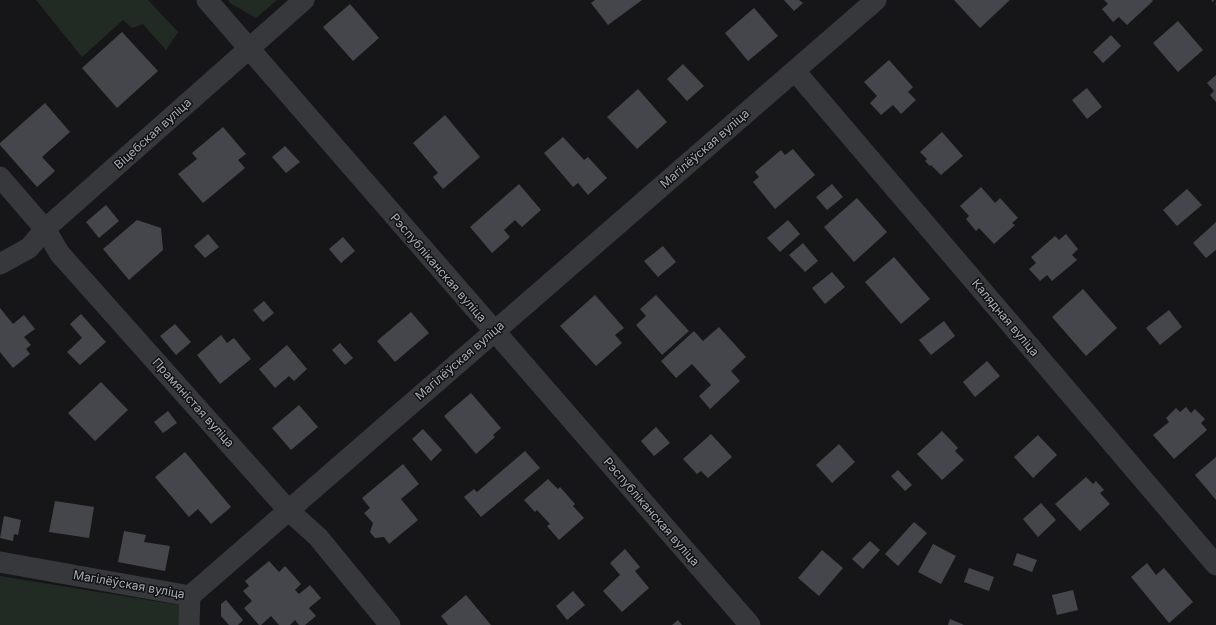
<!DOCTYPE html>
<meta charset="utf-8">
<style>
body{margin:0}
canvas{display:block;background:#161618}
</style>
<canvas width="1216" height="625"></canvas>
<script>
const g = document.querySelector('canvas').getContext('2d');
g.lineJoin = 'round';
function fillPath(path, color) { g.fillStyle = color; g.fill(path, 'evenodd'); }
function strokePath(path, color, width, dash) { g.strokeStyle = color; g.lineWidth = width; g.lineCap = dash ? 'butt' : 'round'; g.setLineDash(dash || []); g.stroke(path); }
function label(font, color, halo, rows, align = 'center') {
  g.font = font + ' Inter,sans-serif'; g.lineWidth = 3; g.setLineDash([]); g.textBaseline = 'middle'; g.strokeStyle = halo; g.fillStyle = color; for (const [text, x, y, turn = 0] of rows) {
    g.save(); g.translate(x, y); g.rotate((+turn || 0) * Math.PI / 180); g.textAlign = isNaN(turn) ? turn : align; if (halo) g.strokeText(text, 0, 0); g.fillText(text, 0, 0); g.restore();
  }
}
const green = new Path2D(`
 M36,0h112l30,32 -12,18 -23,-26 -11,4 -9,-8 -41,37z
 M228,0h49l-21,18 -26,-15z
 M0,576l197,32 3,17h-200z`);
const building = new Path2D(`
 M595,0h47l-34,25 -17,-22z
 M784,0h15l4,3 -9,8z
 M954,0h56l-30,28z
 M1104,0h48l1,1 -26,24 -8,-8 -6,5 -11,-13 6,-5z
 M350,4l29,34 -26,23 -30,-34z
 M754,8l24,28 -30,25 -23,-28z
 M1178,21l25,29 -25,22 -25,-29z
 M122,32l36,39 -41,37 -35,-40z
 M1111,35l10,11 -18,17 -10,-11z
 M889,60l24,27 -5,5 8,8 -15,14 -8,-9 -12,10 -11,-12 7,-7 -13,-14z
 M683,64l21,22 -17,15 -20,-22z
 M1216,75v27l-6,-7 4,-4 -7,-8z
 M1087,88l15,19 -15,12 -15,-19z
 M638,89l29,33 -30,27 -30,-32z
 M45,103l25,29 -28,25 13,14 -18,16 -37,-42v-2z
 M445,115l35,42 -37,32 -10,-12 5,-4 -25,-30z
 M223,127l23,27 -8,6 7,8 -42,35 -25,-29 19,-15 -5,-6z
 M942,132l21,24 -22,19 -10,-10 -1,1 -5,-5 2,-2 -7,-7z
 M563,137l21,23 4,-3 19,21 -19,17 -10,-12 -5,4 -29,-34z
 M285,146l15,16 -14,11 -14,-16z
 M793,149l22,26 -40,34 -22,-27 6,-5 -4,-5 26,-22 4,5z
 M519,184l22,26 -19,17 -7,-7 -11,10 6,7 -18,16 -22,-26z
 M832,184l11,13 -16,13 -11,-13z
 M981,187l14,16 5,-5 18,20 -6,5 3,2 -21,19 -15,-16 -3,3 -10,-12 3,-3 -9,-10z
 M1187,189l15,16 -25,21 -14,-16z
 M857,198l30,34 -33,30 -30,-35z
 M106,205l13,16 -20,17 -13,-16z
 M137,220l24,8 2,22 -34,30 -26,-31z
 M788,220l12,14 -20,18 -13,-14z
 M1216,222v28l-10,8 -13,-15z
 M208,234l11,13 -14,11 -11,-12z
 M1066,234l12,15 -6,6 5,5 -25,21 -5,-6 -7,6 -11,-12 7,-6 -5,-6 24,-21 4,4z
 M343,237l12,14 -14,12 -12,-14z
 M803,243l15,18 -13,11 -16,-17z
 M663,246l13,16 -18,15 -14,-16z
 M894,257l36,42 -29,25 -36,-42z
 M832,272l13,15 -20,17 -13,-16z
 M1083,289l34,39 -31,28 -34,-39z
 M595,295l29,33 -9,7 7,8 -26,23 -36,-40z
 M656,295l33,36 -27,24 -26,-30 10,-9 -6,-7z
 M264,301l10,12 -11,9 -10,-12z
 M0,308l13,16 11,-9 11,14 -11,8 7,8 -5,4 4,5 -17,14 -13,-16z
 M1169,310l13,17 -22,18 -14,-17z
 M411,312l18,21 -34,29 -18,-21z
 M81,314l25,28 -26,23 -13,-13 15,-14 -12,-14z
 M944,321l11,15 -24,19 -12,-15z
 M175,324l16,18 -15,13 -16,-19z
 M719,327l27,30 -15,14 9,10 -30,28 -11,-13 12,-11 -19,-21 -16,14 -15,-17 33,-30 9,10z
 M221,335l6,8 7,-5 17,21 -31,25 -23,-29z
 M340,343l13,15 -8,7 -13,-15z
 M287,345l20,24 -13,12 -5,-5 -14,12 -16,-19z
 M987,361l13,15 -25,21 -12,-15z
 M101,382l27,28 -33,31 -27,-28z
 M471,393l30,35 -8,7 2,2 -19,17 -32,-38z
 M299,405l19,22 -27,23 -19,-22z
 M1186,407l5,6 4,-4 10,10 -4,4 6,7 -33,29 -21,-24 16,-13 -3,-4 10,-10 4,4z
 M168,411l9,12 -14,10 -9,-11z
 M656,427l14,16 -16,13 -13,-15z
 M423,429l19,21 -11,11 -19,-22z
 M942,431l16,17 -3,3 9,9 -22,20 -25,-26z
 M711,434l21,23 -24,21 -7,-7 -4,3 -14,-15z
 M1038,435l19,20 -24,23 -19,-21z
 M839,444l16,18 -23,21 -16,-18z
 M525,451l15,17 -59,49 -17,-20 10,-8 3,3z
 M185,452l46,55 -20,17 -13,-15 -9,8 -34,-40z
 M1216,457v43l-21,-25z
 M403,464l16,20 -18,15 17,21 -29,24 -5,-7 -9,1 -5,-6 3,-9 -9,-10 6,-5 -8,-10z
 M898,470l14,15 -7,6 -14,-15z
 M1086,477l7,7 3,-3 8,9 -4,3 10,11 -30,27 -25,-27z
 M548,479l10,10 2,-2 15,17 -2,2 11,12 -25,22 -12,-14 3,-2 -13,-14 -2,2 -11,-12z
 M55,501l39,6 -5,31 -40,-6z
 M1041,503l15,17 -18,17 -15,-18z
 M4,516l17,4 -3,15 -4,-1 -1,7 -13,-3z
 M914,522l13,11 -29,33 -13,-12z
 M124,531l22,4 -2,7 26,4 -5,25 -47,-9z
 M870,541l10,9 -17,19 -11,-10z
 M933,544l23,12 -15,28 -23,-12z
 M625,549l15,18 -5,4 14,17 -27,24 -19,-21 17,-16 -10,-12z
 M822,550l21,18 -24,28 -21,-18z
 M1017,553l20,7 -5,12 -19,-7z
 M269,561l10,11 6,-6 16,18 -6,6 4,4 11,-9 11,13 -12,10 7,8 -11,9h-6l-4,-5 -5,5h-11l-8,-9 -10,9h-2l-15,-17 8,-7 -9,-10 6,-5 -4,-5z
 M1147,563l9,12 8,-7 29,34 -24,21 -38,-46z
 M969,568l25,9 -5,14 -25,-9z
 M1073,590l5,20 -21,5 -5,-20z
 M573,591l12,14 -18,15 -11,-14z
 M466,595l25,30h-43l-7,-9z
 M226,600l17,20 -5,5h-9l-8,-9v-12z
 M950,619l14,6h-16z
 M678,620l4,5h-10z`);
const path = new Path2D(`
 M1212,0l4,4`);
const street = new Path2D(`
 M207,0l543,625
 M795,71l421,494
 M0,177l45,52 15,25 229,257 29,26 72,88
 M0,264l29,-16 16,-19 259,-229
 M0,562l190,34
 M190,596l686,-596
 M189,625l1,-29`);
const streetNames = [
 ["Віцебская вуліца",153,134,-42],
 ["Магілёўская вуліца",705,149,-41],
 ["Рэспубліканская вуліца",438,268,49],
 ["Калядная вуліца",1005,318,50],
 ["Магілёўская вуліца",460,361,-41],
 ["Прамяністая вуліца",193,403,48],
 ["Рэспубліканская вуліца",651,512,49],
 ["Магілёўская вуліца",129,585,10]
];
fillPath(green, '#222a24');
fillPath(building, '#45464b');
strokePath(path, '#3d3f43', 2.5, [2, 3]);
strokePath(street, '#37383c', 21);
label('12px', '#a9acb7', '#111113', streetNames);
</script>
